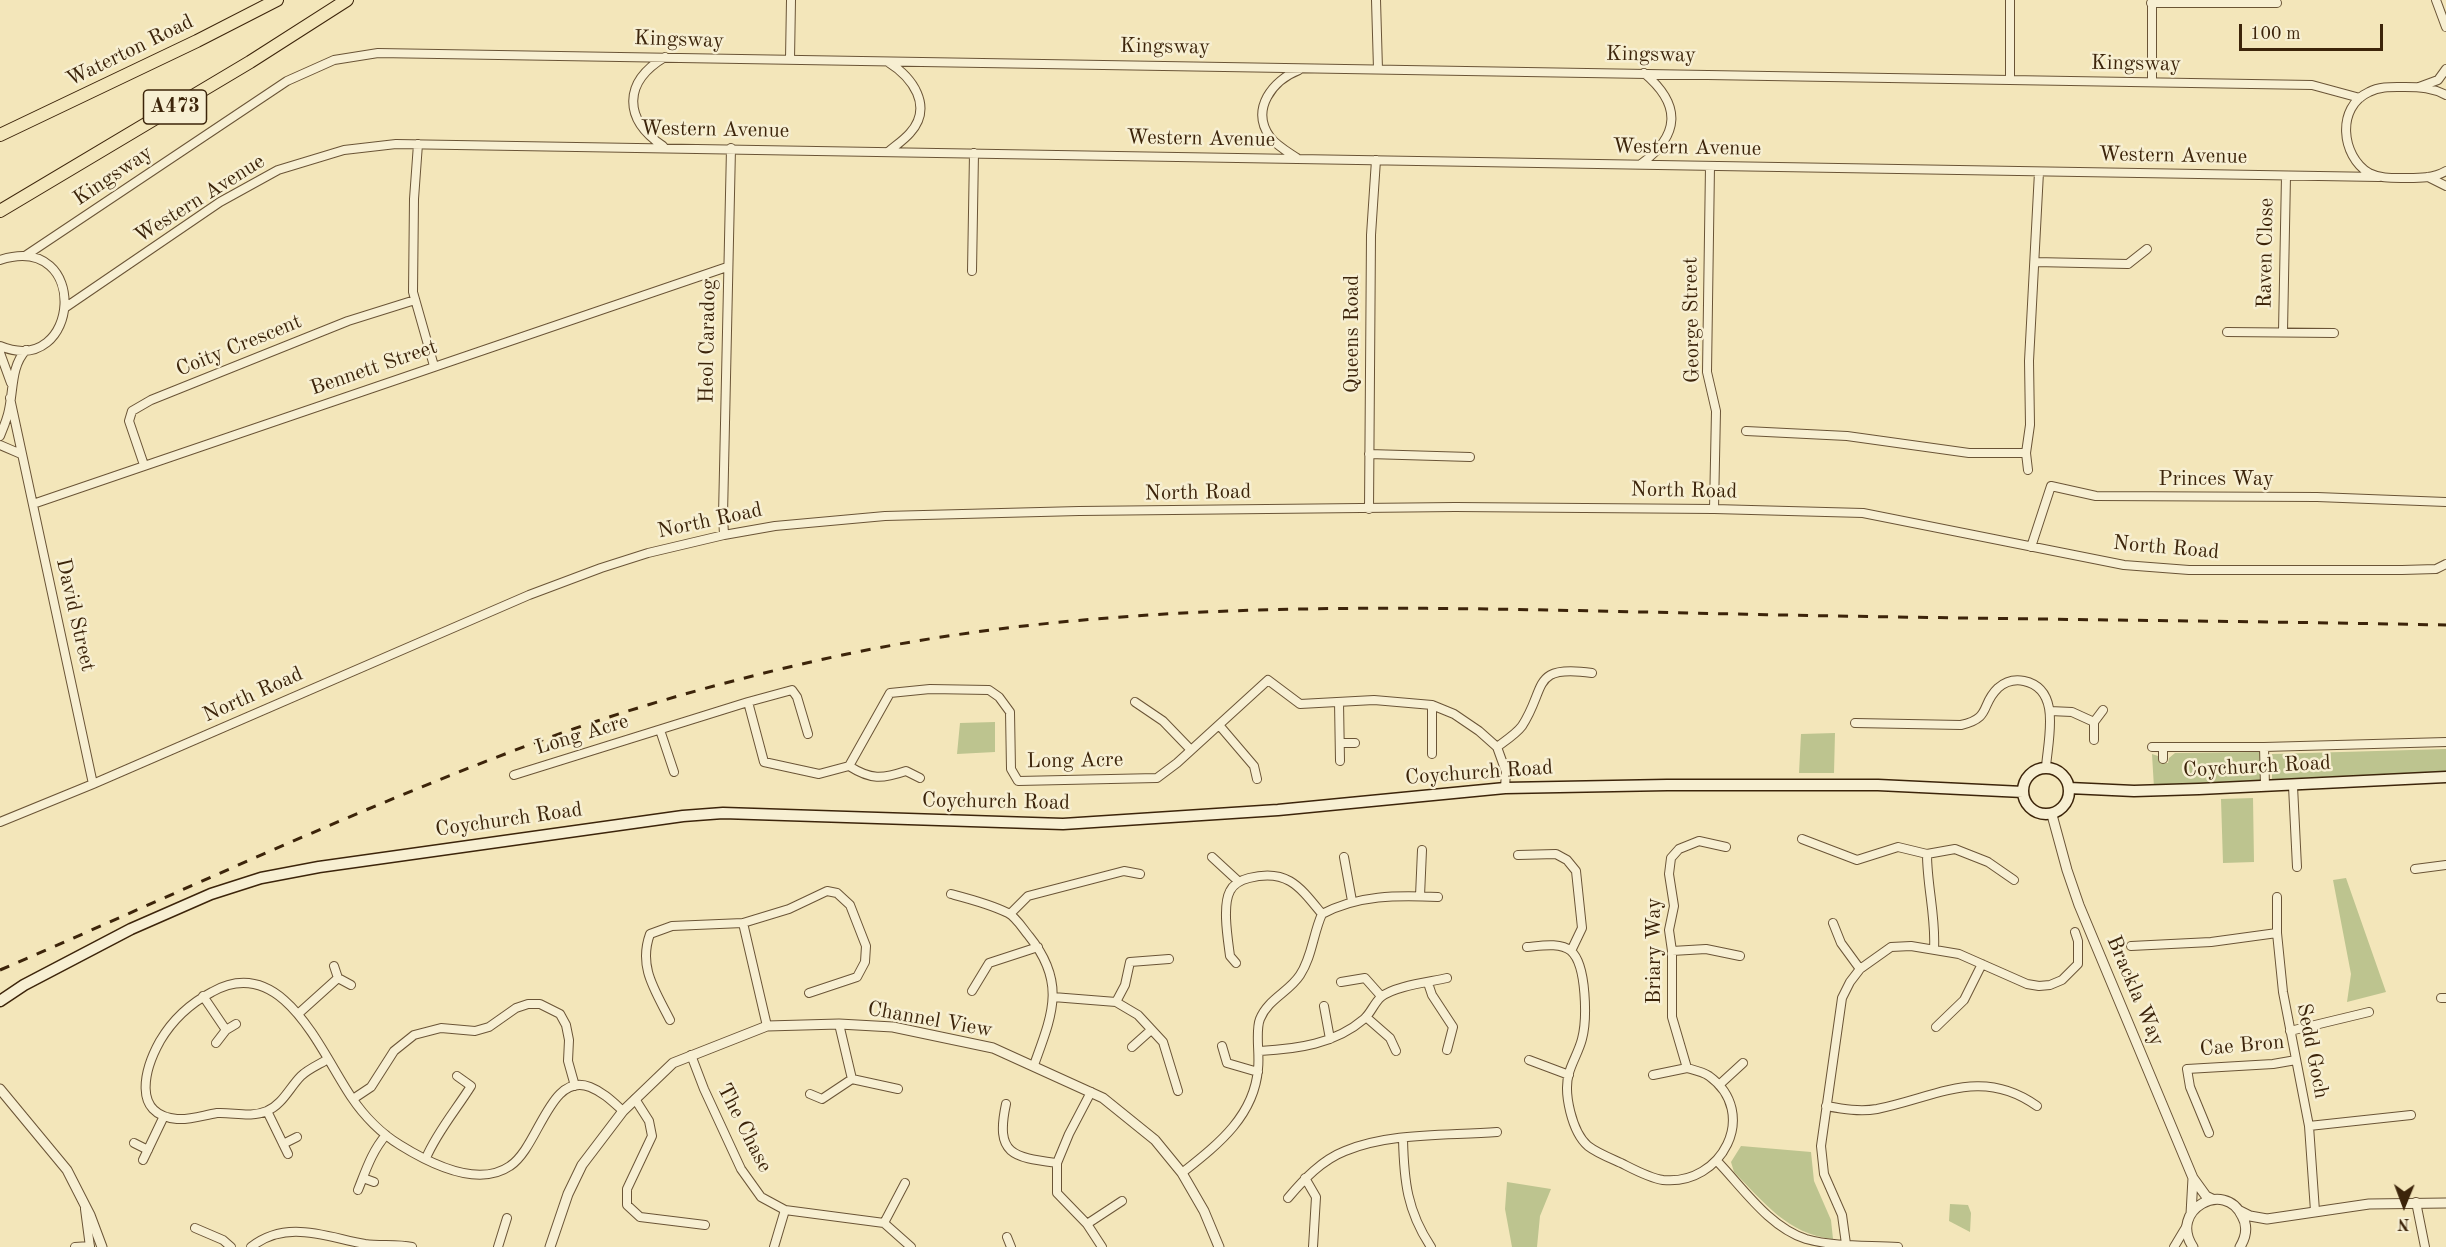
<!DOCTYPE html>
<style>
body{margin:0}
#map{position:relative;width:2446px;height:1247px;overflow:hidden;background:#f3e6ba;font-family:"Old Standard TT",serif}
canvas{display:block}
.north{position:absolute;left:2374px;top:1175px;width:60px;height:60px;-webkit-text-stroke:4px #f7efd2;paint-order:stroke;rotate:181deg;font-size:16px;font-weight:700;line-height:24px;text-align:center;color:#3c240a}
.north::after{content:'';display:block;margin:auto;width:21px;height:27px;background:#3c240a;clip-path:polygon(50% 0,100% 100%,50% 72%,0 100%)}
.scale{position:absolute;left:2239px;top:24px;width:144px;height:27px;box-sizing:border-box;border:3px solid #3c240a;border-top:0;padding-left:8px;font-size:18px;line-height:21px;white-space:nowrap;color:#3c240a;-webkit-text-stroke:4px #f7efd2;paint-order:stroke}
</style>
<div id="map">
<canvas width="2446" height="1247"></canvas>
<div class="north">N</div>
<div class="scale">100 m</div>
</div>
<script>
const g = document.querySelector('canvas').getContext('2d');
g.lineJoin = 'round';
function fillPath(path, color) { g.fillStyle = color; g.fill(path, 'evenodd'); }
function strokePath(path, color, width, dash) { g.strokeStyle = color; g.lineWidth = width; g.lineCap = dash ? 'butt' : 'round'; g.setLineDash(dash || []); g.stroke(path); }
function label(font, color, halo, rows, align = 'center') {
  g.font = font + ' "Old Standard TT",serif'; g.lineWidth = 5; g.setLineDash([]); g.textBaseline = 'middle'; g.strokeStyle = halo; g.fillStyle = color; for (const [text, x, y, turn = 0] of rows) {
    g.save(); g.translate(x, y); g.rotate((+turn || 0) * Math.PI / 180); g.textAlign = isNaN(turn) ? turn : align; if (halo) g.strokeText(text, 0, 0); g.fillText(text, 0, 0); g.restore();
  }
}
const green = new Path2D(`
 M995,722v30l-38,2 3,-31z
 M1835,733l-1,40h-35l2,-39z
 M2446,749v24l-174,9v-28z
 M2260,752l2,32 -108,4 -2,-34 9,3 2,6h5l1,-5 6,-5z
 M2253,798l1,64 -31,1 -2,-64z
 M2346,878l40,114 -39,10 4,-28 -18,-94z
 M1741,1146l70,6 3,29 17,39 2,19c-46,-5 -69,-37 -99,-67l-3,-10z
 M1507,1182l44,7 -11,27 -3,31h-25l-7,-38z
 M1950,1204l18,1 3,8 -1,19 -21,-11z`);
const minor = new Path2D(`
 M1376,0l2,69
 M2010,0v80
 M2152,0v82
 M2436,0l10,27
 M2151,3h126
 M790,59l1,-59
 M2419,87l19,-7 8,-11
 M2446,95c-13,-7 -26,-8 -41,-8 -12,0 -25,-1 -36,5 -33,15 -28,64 0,81 10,5 21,5 32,5 15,0 31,1 45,-7
 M418,144l-4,55 -1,93 21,74
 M663,146c-40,-27 -40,-64 2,-89
 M888,152c7,-6 16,-12 22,-19 24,-27 2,-56 -22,-71
 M1297,158c-9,-6 -20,-12 -27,-21 -20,-28 3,-57 29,-67
 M1641,164c39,-29 41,-59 3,-91
 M1710,166l-3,206 9,39 -2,98
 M2428,177l18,9
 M25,256l262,-175 47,-21 44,-7 1934,32 48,13
 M0,260c91,-29 81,119 0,86
 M2035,262l93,2 19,-15
 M972,271l2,-118
 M66,307l154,-105 58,-32 66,-20 52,-6 1983,33
 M2283,331l3,-155
 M2227,332l107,1
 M0,353l11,30
 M10,398l83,386
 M1746,431l101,5 122,17h57l4,-28 -1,-64 10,-189
 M0,436c3,-7 6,-15 8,-22 6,-22 2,-47 18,-64
 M0,445l21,9
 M2026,453l2,17
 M1369,454l101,3
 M144,465l-15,-44 3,-10 19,-11 197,-79 67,-21
 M33,504l694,-237
 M1369,509l2,-274 5,-75
 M724,535l-1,-20 8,-367
 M2031,547l20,-61 45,10 221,1 129,5
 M748,702l44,-12 5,7 11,37
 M1135,702l28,19 28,29
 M1339,702l1,59
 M1432,705v49
 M2050,711l22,1 22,10
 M1855,723l106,2c31,-7 19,-20 37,-37 8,-7 16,-9 26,-7 38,8 24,58 22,86
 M1219,725l35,41 3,13
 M660,730l14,42
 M2094,740v-18l9,-12
 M1341,743h14
 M1497,747c8,-6 19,-13 25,-21 25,-38 8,-62 70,-53
 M2152,747h112l182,-5
 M2163,747v12
 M2264,747l1,39
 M849,766c22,14 33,13 57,5l14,7
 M514,775l234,-73 16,60 55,12 30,-8 41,-73 40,-4 59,1 10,7 11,15 1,57 7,12 139,-3 20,-15 91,-83 32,24 74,-4 58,5 22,9 25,17 18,16 9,25 -1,16
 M2293,786l4,81
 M0,822l93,-38 436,-189 72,-27 47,-15 76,-18 51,-9 110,-10 194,-5 376,-4 259,2 149,4 261,52 65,5h213l34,-1 10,-5
 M1802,839l55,21 41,-13 29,7 28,-5 33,13 26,18
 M1927,854c0,32 9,63 7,95
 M1518,855l38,-1 11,6 9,11 6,57 -11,23
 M1212,857l26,24
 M1344,857l8,44
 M2415,869l31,-4
 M951,894c19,5 39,10 57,19 8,4 15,16 21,23 38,47 23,79 5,129
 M1420,896l2,-46
 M2277,897v36l6,59 26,134 6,85
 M1011,913l17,-17 96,-25 16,3
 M743,923l24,103
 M1833,923l8,20 19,26
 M2131,946l80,-4 66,-9
 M1527,947c13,-1 33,-5 44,4 16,14 16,69 11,88 -3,12 -10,23 -13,34 -6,20 3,59 19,73 9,7 22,12 33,17 12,6 28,15 42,17 59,6 97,-67 46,-104 -6,-4 -15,-6 -22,-8l-15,-51v-66l-3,-21 5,-24 -5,-32 2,-16 8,-9 20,-8 27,6
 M1672,951l34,-2 34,7
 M1236,963l-6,-7c-2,-16 -8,-50 0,-65 4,-8 11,-11 19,-13 38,-10 51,9 73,36 36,-19 75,-19 116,-17
 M334,966l4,12 13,7
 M1341,982l24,-4 16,18
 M1428,983l4,12 21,32 -6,23
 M972,991l17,-28 49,-16
 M203,996l23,34
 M1053,997l63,5 22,13 25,27 15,49
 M2441,998h5
 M1116,1002l9,-17 5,-23 39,-3
 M1324,1006l6,33
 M298,1014l40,-36
 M1366,1017l24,21 6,13
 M670,1020c-15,-30 -32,-53 -20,-86l22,-8 71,-3 46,-14 38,-18 10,2 13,12 16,41 -1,16 -8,15 -48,16
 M1936,1027l28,-27 18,-36
 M2290,1031l79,-19
 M216,1043l10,-13 10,-6
 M1222,1046l5,17 31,9
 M1132,1047l19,-17
 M1260,1051c37,-2 75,-7 104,-32 7,-6 10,-16 17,-22 13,-11 49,-15 66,-19
 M691,1055l13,34 37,80 20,28 24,13 99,13 27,24
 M328,1059c-8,5 -20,10 -27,17 -11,11 -19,29 -34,35 -16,7 -34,1 -50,2 -13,2 -26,7 -40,6 -46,-4 -32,-51 -17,-78 13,-22 29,-37 52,-49 71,-40 109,61 140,106 12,18 30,36 48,47 29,18 78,43 110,21 29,-19 40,-95 80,-79 13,5 23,15 33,24
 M1529,1060l40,15
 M1653,1075l34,-7
 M852,1079l46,10
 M1719,1085l24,-22
 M1091,1092l-22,42 -12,29v30l30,31 15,23
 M810,1094l12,5 30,-20 -13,-55
 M353,1099l18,-12 23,-36 20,-16 27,-7 34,3 14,-4 27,-19 12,-4h12l20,10 6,11 3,15 -1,21 7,25
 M635,1099l14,22 3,15 -25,53v16l13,12 65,8
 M1006,1104c-11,51 7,53 51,59
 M1826,1106c17,3 34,6 51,3 60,-12 104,-43 160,-3
 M267,1111l21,43
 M2309,1126l102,-11
 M2209,1133l-19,-46 -3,-18 86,-5 23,-4
 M1403,1139c1,42 4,72 28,108
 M134,1143l14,7
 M283,1144l14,-7
 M426,1158c11,-26 30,-48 45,-72l-14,-10
 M143,1160l21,-44
 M1717,1161c26,27 52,66 89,78 29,8 62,6 92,8
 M1182,1173c35,-28 72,-56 76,-104 2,-15 -3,-38 2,-50 8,-20 29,-27 40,-44 12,-18 13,-41 22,-61
 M363,1178l11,4
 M1305,1178l11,19 -3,50
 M358,1190c8,-20 14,-39 28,-55
 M1288,1198c16,-19 34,-38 57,-47 46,-19 103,-15 152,-19
 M2416,1202l9,45
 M85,1209l5,38
 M884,1223l21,-40
 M1087,1224l35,-23
 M195,1228l28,12 8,7
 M1007,1237l4,10
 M1846,1244l-4,-29 -18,-41 -3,-28 21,-148 8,-16 10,-13 31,-22 20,-1 48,8 68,30 12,2 11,-1 12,-5 16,-16v-23l-3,-9
 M75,1247l15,-1
 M251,1247c36,-28 75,-10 114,-3 15,2 32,0 47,3
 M498,1247l9,-29
 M774,1247l11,-37
 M2174,1247l12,-20`);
const tertiary = new Path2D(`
 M2052,815l15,55 12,35 114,273 13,18 6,3
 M0,1089l67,81 23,45 12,32
 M2240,1211l10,5 17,3 102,-15 77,-1
 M2191,1214l2,-36
 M550,1247l18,-53 14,-29 41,-54 50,-48 94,-37 72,-2 54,3 100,21 110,50 52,42 27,33 22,38 15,36
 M2193,1247c-25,-37 32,-68 49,-31 6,10 4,21 -2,31`);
const secondary = new Path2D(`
 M2023 791a23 23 0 1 1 46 0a23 23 0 1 1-46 0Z
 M2069,788l65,3 65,-2 247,-12
 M0,1001l24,-16 107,-56 80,-35 50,-16 58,-11 364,-51 40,-3 340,11 215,-14 227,-22 162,-3h211l145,7`);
const primary = new Path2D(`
 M0,135l197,-94 80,-41
 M0,211l250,-149 97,-62`);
const rail = new Path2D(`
 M0,970c181,-78 360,-163 545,-231 91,-33 185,-59 279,-80 284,-63 577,-52 866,-46 252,6 504,7 756,12`);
const shields = [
 [175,107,63]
];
const shieldNames = [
 ["A473",175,107]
];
const streetNames = [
 ["Kingsway",679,40,2],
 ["Kingsway",1165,47,1],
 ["Waterton Road",130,51,-26],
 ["Kingsway",1651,55,1],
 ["Kingsway",2136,64,1],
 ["Western Avenue",715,130,1],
 ["Western Avenue",1201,139,1],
 ["Western Avenue",1687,148,1],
 ["Western Avenue",2173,156,1],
 ["Kingsway",113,176,-34],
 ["Western Avenue",200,199,-32],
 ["Raven Close",2266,253,-89],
 ["George Street",1692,320,-91],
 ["Queens Road",1352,334,-90],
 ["Heol Caradog",708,341,-89],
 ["Coity Crescent",239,346,-22],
 ["Bennett Street",374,368,-19],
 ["Princes Way",2216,479],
 ["North Road",1684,491,1],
 ["North Road",1198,493,-1],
 ["North Road",710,521,-12],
 ["North Road",2166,548,5],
 ["David Street",75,615,77],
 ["North Road",253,695,-24],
 ["Long Acre",582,735,-17],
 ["Long Acre",1075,761,-1],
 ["Coychurch Road",2257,767,-3],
 ["Coychurch Road",1479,773,-4],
 ["Coychurch Road",996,802,1],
 ["Coychurch Road",509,820,-8],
 ["Briary Way",1654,951,-90],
 ["Brackla Way",2135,991,67],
 ["Channel View",930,1020,10],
 ["Cae Bron",2242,1046,-5],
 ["Sedd Goch",2312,1051,79],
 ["The Chase",744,1128,63]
];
fillPath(green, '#bdc48f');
strokePath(minor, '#6a5436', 10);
strokePath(tertiary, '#6a5436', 11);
strokePath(secondary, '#3c240a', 13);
strokePath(primary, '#3c240a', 14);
strokePath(minor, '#f7efd2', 8);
strokePath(tertiary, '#f7efd2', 9);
strokePath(secondary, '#f7efd2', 10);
strokePath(primary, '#f3e6ba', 12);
strokePath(rail, '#3c240a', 3, [10, 10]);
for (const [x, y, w] of shields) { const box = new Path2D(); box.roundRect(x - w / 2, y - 17, w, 34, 4.5); g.fillStyle = '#f7efd2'; g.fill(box); strokePath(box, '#3c240a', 1.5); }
label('bold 20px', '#3c240a', null, shieldNames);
label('21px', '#3c240a', '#f7efd2', streetNames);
</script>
